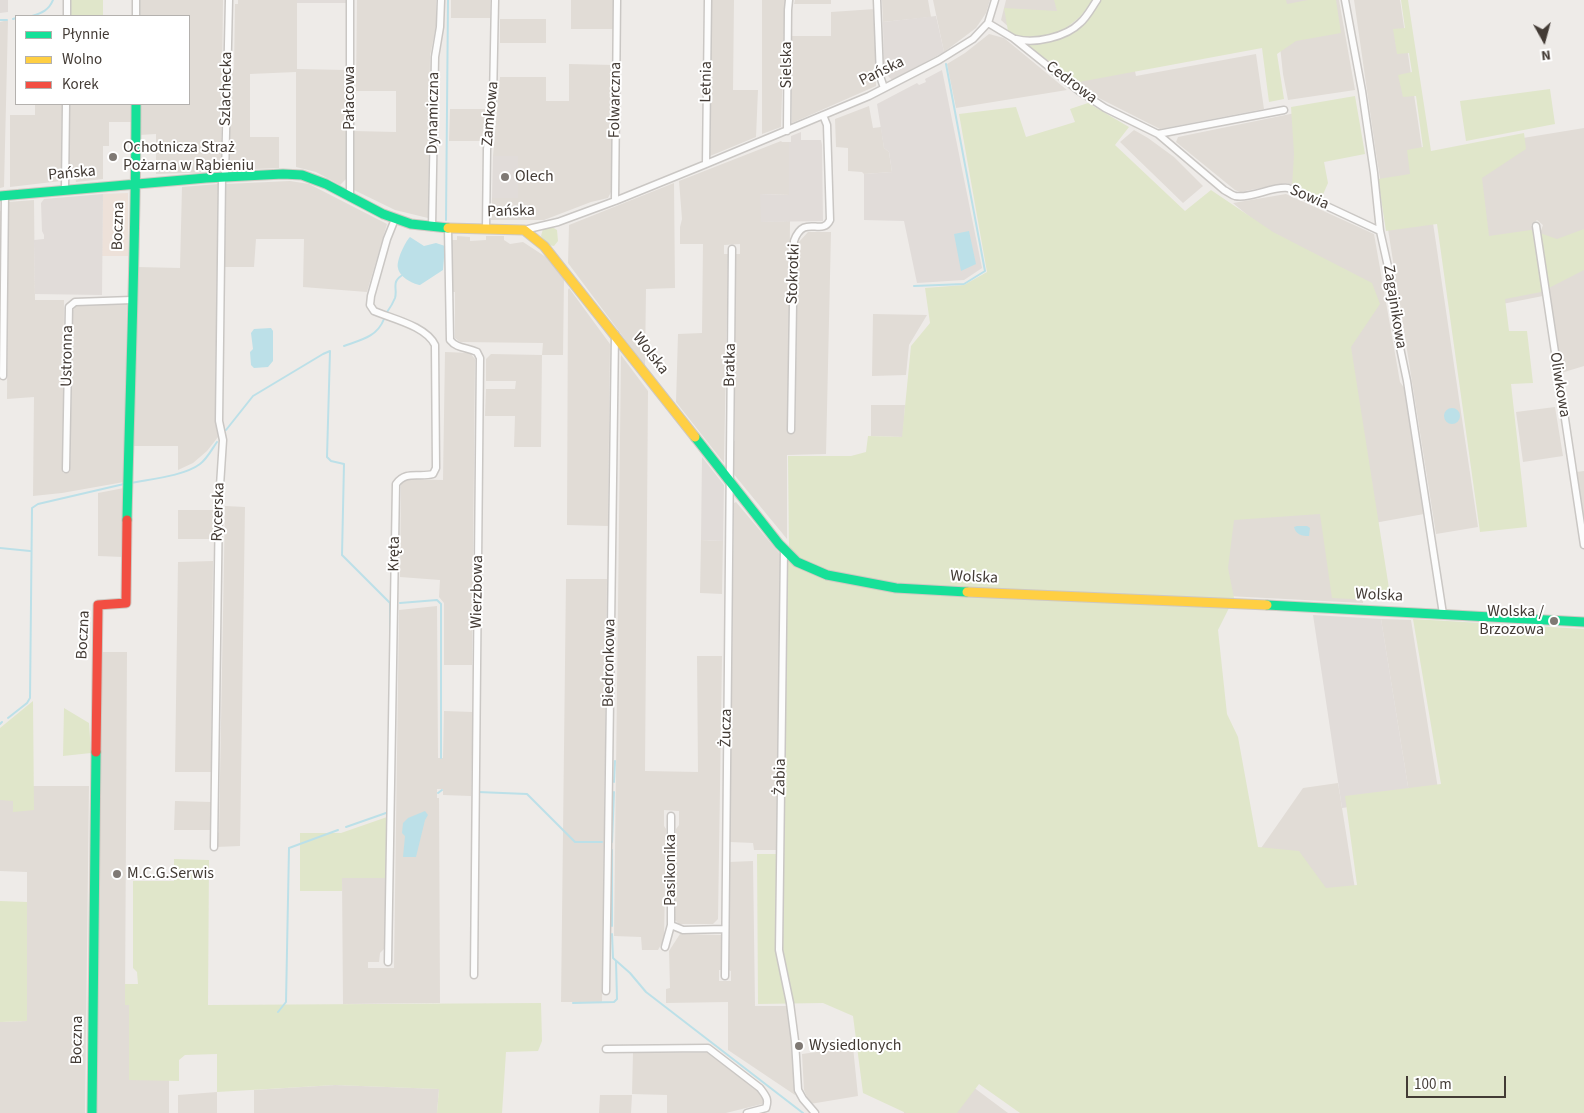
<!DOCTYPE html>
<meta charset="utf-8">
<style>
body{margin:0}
#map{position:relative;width:1584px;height:1113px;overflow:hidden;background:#eeebe8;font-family:"Source Sans 3",sans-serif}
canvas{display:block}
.legend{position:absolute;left:15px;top:15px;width:175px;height:90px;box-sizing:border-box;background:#fff;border:1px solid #b4b1ae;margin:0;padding:6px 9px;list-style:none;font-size:15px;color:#433b35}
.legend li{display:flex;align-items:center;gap:10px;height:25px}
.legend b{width:25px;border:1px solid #b4b1ae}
.north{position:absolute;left:1519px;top:15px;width:50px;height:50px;-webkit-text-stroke:4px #fff;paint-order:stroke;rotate:173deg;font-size:14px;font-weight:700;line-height:20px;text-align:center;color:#433b35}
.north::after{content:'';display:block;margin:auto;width:18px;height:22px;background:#433b35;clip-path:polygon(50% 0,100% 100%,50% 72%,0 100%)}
.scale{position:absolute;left:1406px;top:1076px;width:100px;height:22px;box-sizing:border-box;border:2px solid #433b35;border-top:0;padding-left:6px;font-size:15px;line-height:18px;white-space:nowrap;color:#433b35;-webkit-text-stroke:4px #fff;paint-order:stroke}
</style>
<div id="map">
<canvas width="1584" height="1113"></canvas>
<ul class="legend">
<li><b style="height:6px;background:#16e098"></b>Płynnie</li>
<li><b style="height:6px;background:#ffcf43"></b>Wolno</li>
<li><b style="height:6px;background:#f24e42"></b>Korek</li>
</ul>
<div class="north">N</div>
<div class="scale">100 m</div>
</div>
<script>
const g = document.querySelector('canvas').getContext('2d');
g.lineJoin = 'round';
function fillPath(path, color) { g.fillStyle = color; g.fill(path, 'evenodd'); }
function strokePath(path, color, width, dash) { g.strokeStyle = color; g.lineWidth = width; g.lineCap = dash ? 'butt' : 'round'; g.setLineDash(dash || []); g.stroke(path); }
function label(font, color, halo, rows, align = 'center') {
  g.font = font + ' "Source Sans 3",sans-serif'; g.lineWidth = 4; g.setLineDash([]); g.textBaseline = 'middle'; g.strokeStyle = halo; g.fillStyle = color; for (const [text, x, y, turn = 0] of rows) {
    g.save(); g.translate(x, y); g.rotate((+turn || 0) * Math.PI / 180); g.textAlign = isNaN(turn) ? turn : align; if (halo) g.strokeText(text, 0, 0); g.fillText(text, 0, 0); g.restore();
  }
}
const residential = new Path2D(`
 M140,0h83l-2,164 -6,8 -59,2v-40l-17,1v-31h50v-88h-49z
 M238,0h59v69l49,1v83l2,1v23l-8,8 -24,-13 -20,-5v-95l-46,2v63h29v31l-50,2 2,-97 3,-4 1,-65h3z
 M357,0h79v26l-6,30 -2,162 -33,-8 -41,-20v-59l42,1v-41h-40z
 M451,0h39v18h-39z
 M571,0h43l-1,29h-42z
 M712,0h22l-1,90h25l-2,47 -46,19z
 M762,0h23l-4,127 -19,7z
 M795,0h36v4h-37z
 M882,0h46l3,17 -48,5z
 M933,0h57l-4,13 -10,15 -32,24z
 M1006,0h76l-66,34 -15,-14z
 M1103,0h17l16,76 120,-22 8,55 -104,20 -69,-35 -40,-30z
 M1275,0h64l16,90 -67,10 -5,-26z
 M1354,0h46l78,527 -42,7 -60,-381z
 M875,9l1,77 -84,37v-87h39v-24z
 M500,19h46v24h-46z
 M8,20l-4,167 -4,1v-166z
 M989,34l15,4 63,52 -111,18 -9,-44 18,-11z
 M569,64l45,1 -1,123 -5,10 -17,4 -47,18h-53l1,-22h25l1,-42h-25l7,-79h46v24h23z
 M35,104h27l-1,77 -51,6v-72h25z
 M69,104h63v18h-23v24h-6v33l-27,3 -1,-7 -6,1z
 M869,106l4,22 8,-1 3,21 5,4 3,20 -28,2 -2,-2 -14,-1v-23l-12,-1 -1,-28z
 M450,109h36l-4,32h-33z
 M1305,111l13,84 -31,-12 -47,9 -5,-2 -59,-48 2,-5z
 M1584,128v238l-23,7 -22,-137 4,-11 -6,-5 -6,5 3,6 9,65 -46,9 -23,-159z
 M1134,130l14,8 26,19 29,29 -20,17 -63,-61z
 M781,141l1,1h7v53l-28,-1v28l29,-1 -2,211h7l3,-189 10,-11h23l-5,222 -39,1v84l-55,-67v-28l3,-4v-186h5v-10l-16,1v9h4l-4,209 -48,-61 2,-68 24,-1 1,-89h-23v-17l2,-8 -3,-38z
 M290,181l19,3 78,40 -20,68 -64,-5 1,-48h-48l-2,28h-30l2,-83z
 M674,183l1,105 -29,1 -1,77 -77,-103 1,-38z
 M218,184l-3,237 3,16 -11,14 -14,12 -15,7v-24h-46l6,-179 42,1 2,-81z
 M1286,194l88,40 26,148 5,7 19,125 -61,11v78l-174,-9 86,-356 -42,-35z
 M34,200l1,100h29l-1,173 7,-1 3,-162 4,-5 50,-2 -3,179 -62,11 -29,3 1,-99 -27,2 1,-197z
 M0,211h2l-2,173z
 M457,236l13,1v4l16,-1v-4h18v4l6,4 13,-2 23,15 18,21 -1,77h-21l-1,92h-27l1,-31h-30l1,-27h29l1,-8h-30v-22l5,-5 51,1 1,-12 -83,-1 -5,-4v-46h-4v-52h6z
 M569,288l41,56 -2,182 -41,-1 1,-235z
 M873,314l54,1 -18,30 -3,30 -34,1z
 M445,352l25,1 5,6 -3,306h-28v-62l-5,-6 1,-17 -40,-3 1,-93 6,-5 36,1z
 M621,355l27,36 -3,380 53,1 -1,-116h25l-4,263 -5,5h-34l-4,-4 1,-91 3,-4v-14l-15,-1v16l2,3 -2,110 -6,11h-16l-1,-13 -27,-1z
 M871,405h34l-2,32 -32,-1z
 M1555,407l8,49 -40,6 -7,-50z
 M1584,471v55l-8,-54z
 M124,488l-1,69 -25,-1v-63z
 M736,502l44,52 -2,296h-24l-1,-7 -23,-1 4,-339z
 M225,506l20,1 -5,339 -24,1v-12l3,-3z
 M178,510h35v29h-35z
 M701,540l22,1 -1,53 -22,-1z
 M213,561l-2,211h-36l3,-210z
 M566,579h41l-5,423h-41z
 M437,606l1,152h5l1,-47 29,1 -2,84 -28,-1v-6h-6v9h2l1,205 -97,1 -1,-126h44l-1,70 -5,5 -1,9h-11v6h26l5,-358z
 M1381,619l30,1 28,175 -29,4z
 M102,652h25l-2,352 4,1v74l40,1v33h-73z
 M1338,783l17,106 -91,11 -7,-46 46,-66z
 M0,786h89l-4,327h-85v-91l27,-1v-149l-27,-1z
 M175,801l36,1 -1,28h-36z
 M753,861l2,145h35l5,89 -67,-45v-48l-62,1v-14l4,-1 -1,-37 11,-17 42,1v35h-3v11h12v-10l-3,-1 1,-108z
 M853,1047l5,49 -48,8 -6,-14 -2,-36z
 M633,1053h76l47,36 9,11 -3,4 -36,9h-59v-18l-35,-1z
 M969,1084l39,29h-104l-2,-18z
 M335,1085l104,4 -2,24h-183v-23z
 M217,1092v21h-39v-18z
 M600,1095h32l-1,18h-32z`);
const commercial = new Path2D(`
 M128,193v63h-26l1,-62z`);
const industrial = new Path2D(`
 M0,0h8v12l-8,1z
 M297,0h49v3h-49z
 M936,16l8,36 -52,28 -8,-8 -1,-50z
 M942,70l40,198 -18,12 -47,3 -13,-62 -40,-1v-46l28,-2 -3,-20 -5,-4 -7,-44 40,-21 2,2 7,-3 -1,-3z
 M801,132v8h20l1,5 1,76 -62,1 -1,-28 29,1v-53h2v-6z
 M493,156h25v42h-26z
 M103,194l-1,101 -67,-1 -1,-54 10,-1v-4l-2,-4 -1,-28 3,-4z
 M702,457l22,28 -1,56 -22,-1z
 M1313,615l68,4 29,180 -68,9z`);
const green = new Path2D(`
 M71,0h32v16h-32z
 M1054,0h39l-13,17 -23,18 -32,5 -17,-9 -4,-23 53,3z
 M1100,0h186l1,4 21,-4h28l5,33 -45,8 -19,13 7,45 -15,3 -7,-54 -183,34 -53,-37 43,-11 11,-8z
 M1401,0h7l23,151 93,-18 2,16 -44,29 7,58 42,-6 26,9 27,-10v41l-43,22 -36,7 4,32h18l6,52 -22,1 16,143 -47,5 -43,-308 -51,7 -8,-52 32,-5 -3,-24 16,-3 -7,-51 -13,1 -5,-22 14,-3 -3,-19 -12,1 -4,-25 12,-1z
 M1550,89l5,35 -89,17 -6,-40z
 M1355,96l10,58 -41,8 4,21 -7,16 -29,-12 2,-33 -3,-47z
 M1088,103l41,24 -14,18 70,66 26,-21 62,42 99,51 8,21 -29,43 40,254 -59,-3 -12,-84 -86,6 -6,48 6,30 -16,32 9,84 11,23 20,110 41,4 27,37 31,-3 -12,-89 96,-12 -28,-165 171,10v484h-564l-41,-29 -22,29h-51l-43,-20 -10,-77 -30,-13 -65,1 -1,-150h26l4,-287 2,-19 -1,-92h63l15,-4 2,-16 34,1 9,-91 19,-23 -5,-35 39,-3 23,-13 -28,-158 57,-7 10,30 49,-15 -5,-13z
 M547,227h5l5,3 1,11 -4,5 -6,-1 -7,-9 2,-7z
 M33,701l1,109 -21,2v-11l-13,-1v-72z
 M64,708l25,15 2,30 -28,3z
 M387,817l-1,61h-44v13h-42v-58h41z
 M174,859l35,1 -1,145 333,-2 1,38 -4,10 -32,1 -4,61h-65l2,-24 -104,-4 -118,7v-38l-32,1 -6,5v21l-50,-1v-75h-4v-21h13l-1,-12 -4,-4v-87h41z
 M0,901l27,1v119l-27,1z`);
const water = new Path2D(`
 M969,231l7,33 -15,7 -7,-37z
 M410,237l14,9 12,-3 9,3 -2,24 -23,15c-8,-1 -21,-9 -22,-17 -2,-7 7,-26 12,-31z
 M271,328l2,3v30l-5,6 -14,1 -3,-3 -1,-13 3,-3 -2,-16 3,-4z
 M1444 416a8 8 0 1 1 16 0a8 8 0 1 1-16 0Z
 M1297,526h10l3,2 -1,8c-7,0 -13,-1 -15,-9z
 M425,811l3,4 -3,5 -9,37h-13l2,-21 -3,-3 1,-10 5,-5z`);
const stream = new Path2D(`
 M32,16c10,-3 17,-6 21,-16
 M13,19l3,-1
 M0,20h7
 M446,220l2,-220
 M914,286l50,-2 21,-13 -39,-207
 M387,312c3,-4 6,-9 8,-14 3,-10 -5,-16 9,-24
 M344,346c17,-6 33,-9 40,-27
 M226,430l27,-34 70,-42 7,-3 -3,106 4,4 13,3 -2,91 48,48v50
 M131,483c20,-4 53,-7 69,-19 7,-5 12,-15 17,-22
 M0,548l30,3
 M400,603l37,-3 4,4v154
 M8,718l19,-15 3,-5 2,-190 6,-4 86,-20
 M0,724l2,-2
 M614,782l1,-21
 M478,792l49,2 48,48h27
 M438,793l4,-3
 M346,827l40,-14
 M612,842l2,-50
 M612,850v76
 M612,934l1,24 17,15 16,19 157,121
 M573,1003l41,-1 3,-3 -1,-38
 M278,1012l8,-10 3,-154 49,-18`);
const street = new Path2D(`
 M350,0v197
 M877,0l3,76 4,12
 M1345,0l17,91 12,82 6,58 11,49 7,58 9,43 36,233
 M67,16v-16
 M136,16v-16
 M988,23l25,15 66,53 26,17 53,26 66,56c4,2 7,5 11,6 16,3 37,-10 53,-8l92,43
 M1016,39c19,5 50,-2 64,-16 7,-6 12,-16 17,-23
 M787,131l1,-121 1,-10
 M1158,134l126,-24
 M706,164l2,-164
 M225,177l4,-177
 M65,189l1,-85
 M615,201l2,-201
 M1536,226l48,319
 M432,227l3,-170 5,-30 1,-27
 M448,228l2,112c7,9 17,7 27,12l3,6 -6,617
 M486,228l1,-79 6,-50 2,-99
 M524,230l34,-8 57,-21 91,-37 163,-68 70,-36 34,-21 15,-16 7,-23
 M3,376l2,-181
 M791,430l3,-189c10,-28 28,-4 36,-21l-3,-95 -4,-10
 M66,469l3,-162 6,-5 57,-2
 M784,549l-5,401 11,53 5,38 3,49 5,9 12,14
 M214,847l5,-346 4,-61 -4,-19 3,-243
 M671,925l12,5 42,-1
 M665,947l6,-22v-109
 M388,962l8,-478c10,-14 23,-6 37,-10l3,-6 -1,-123c-9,-19 -42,-26 -61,-34l-4,-6 1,-9 16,-57 8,-20
 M725,976l7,-727
 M606,991l9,-657
 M606,1049l102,-1 52,40c6,8 9,11 6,20l-19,5`);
const fast = new Path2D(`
 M0,196l206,-18 77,-4 19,1 24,9 57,30 28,10 37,4
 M695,437l84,107 18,18 30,13 69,13 71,4
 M127,520c3,-138 9,-277 9,-416
 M1267,605l317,17
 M92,1113l4,-361`);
const slow = new Path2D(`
 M448,228l76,2 20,16 151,191
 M967,592l300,13`);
const jam = new Path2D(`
 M96,752l2,-147 28,-2 1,-83`);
const markers = [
 [113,157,5,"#7f7974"],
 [505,177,5,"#7f7974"],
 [1554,621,5,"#7f7974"],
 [117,874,5,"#7f7974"],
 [799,1046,5,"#7f7974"]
];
const streetNames = [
 ["Sielska",787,65,-90],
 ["Pańska",882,72,-26],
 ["Letnia",707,82,-89],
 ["Cedrowa",1071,83,37],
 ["Szlachecka",227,89,-89],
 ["Pałacowa",350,98,-90],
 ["Folwarczna",616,100,-89],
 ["Dynamiczna",434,113,-89],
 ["Zamkowa",491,114,-85],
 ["Pańska",72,174,-5],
 ["Sowia",1309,198,23],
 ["Pańska",511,212,-2],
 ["Boczna",119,226,-88],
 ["Stokrotki",794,274,-88],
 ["Zagajnikowa",1394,307,81],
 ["Wolska",650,354,52],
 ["Ustronna",68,356,-89],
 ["Bratka",731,365,-89],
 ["Oliwkowa",1559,385,81],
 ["Rycerska",219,512,-88],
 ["Kręta",395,554,-89],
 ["Wolska",974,578,3],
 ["Wierzbowa",478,592,-89],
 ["Wolska",1379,596,3],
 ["Boczna",84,635,-87],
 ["Biedronkowa",610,663,-89],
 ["Żucza",727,728,-89],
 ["Żabia",781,777,-89],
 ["Pasikonika",671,870,-90],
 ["Boczna",78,1040,-89]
];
const poiNames = [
 ["Ochotnicza Straż",123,148],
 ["Pożarna w Rąbieniu",123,166],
 ["Olech",515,177],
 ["Wolska /",1544,612,"right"],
 ["Brzozowa",1544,630,"right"],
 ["M.C.G.Serwis",127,874],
 ["Wysiedlonych",809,1046]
];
fillPath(residential, '#e1dcd6');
fillPath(commercial, '#ede1d9');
fillPath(industrial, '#e1dcd9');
fillPath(green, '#e0e6ca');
fillPath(water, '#bce0e8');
strokePath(stream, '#bce0e8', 2);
strokePath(street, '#cac7c4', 9);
strokePath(fast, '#cec8c1', 11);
strokePath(slow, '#cec8c1', 11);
strokePath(jam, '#cec8c1', 11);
strokePath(street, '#fcfcfc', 6);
strokePath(fast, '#16e098', 9);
strokePath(slow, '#ffcf43', 9);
strokePath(jam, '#f24e42', 9);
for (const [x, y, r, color] of markers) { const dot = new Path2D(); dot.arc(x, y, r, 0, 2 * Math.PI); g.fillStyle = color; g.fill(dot); strokePath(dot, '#fff', 2); }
label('16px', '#433b35', '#fff', streetNames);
label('16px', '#433b35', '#fff', poiNames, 'left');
</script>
